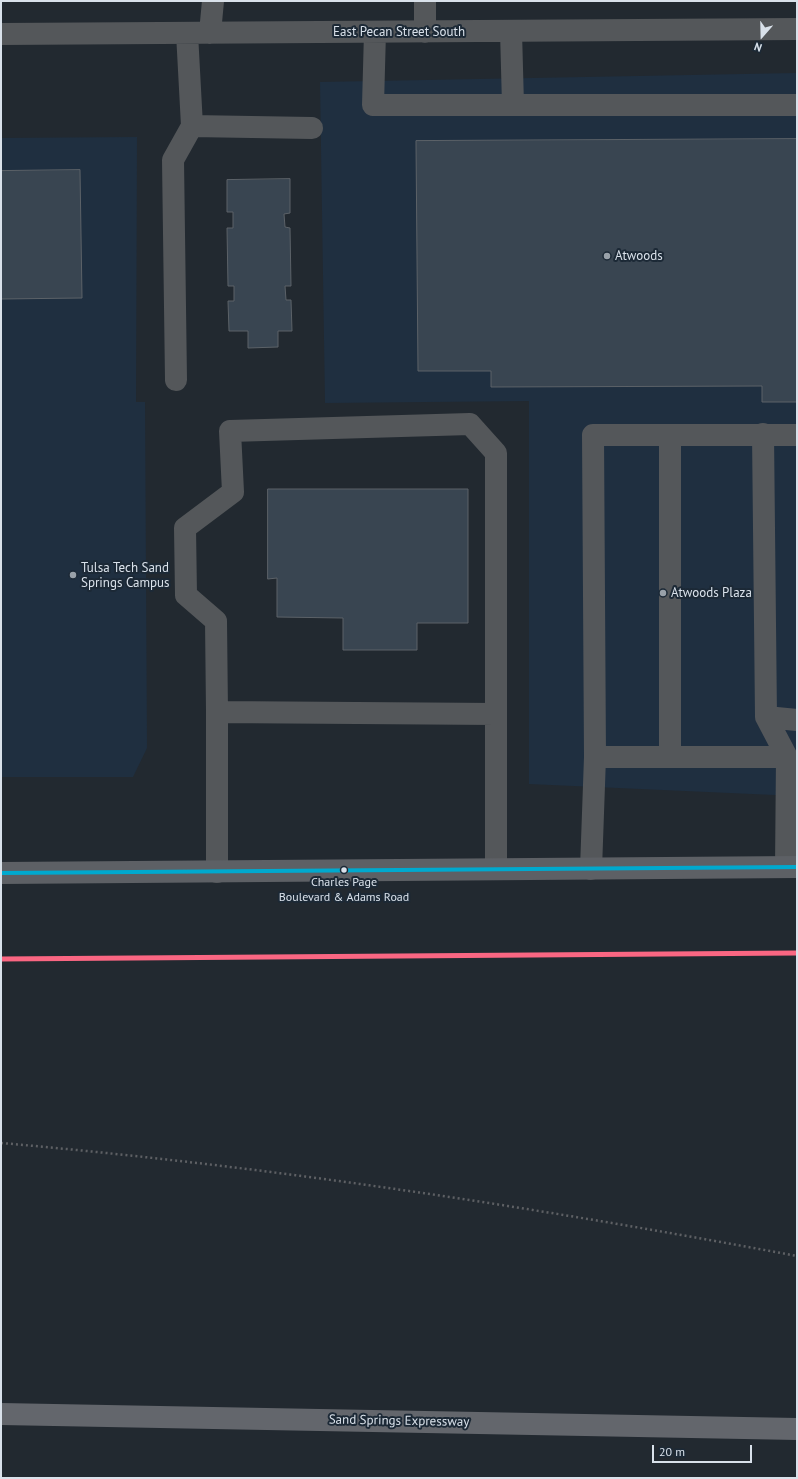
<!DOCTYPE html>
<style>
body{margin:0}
#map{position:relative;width:798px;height:1479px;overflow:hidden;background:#222930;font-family:"PT Sans",sans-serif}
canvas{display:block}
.frame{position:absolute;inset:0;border:2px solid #d9e1ea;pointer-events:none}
.north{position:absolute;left:742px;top:16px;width:40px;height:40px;-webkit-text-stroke:3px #1c2936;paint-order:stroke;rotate:200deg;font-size:11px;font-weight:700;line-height:16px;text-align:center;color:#d9e1ea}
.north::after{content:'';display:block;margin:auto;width:14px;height:18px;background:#d9e1ea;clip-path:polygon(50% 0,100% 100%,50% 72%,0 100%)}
.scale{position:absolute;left:652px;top:1445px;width:100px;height:18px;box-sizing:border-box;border:2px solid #d9e1ea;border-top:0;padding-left:5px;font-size:12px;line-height:14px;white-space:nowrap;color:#d9e1ea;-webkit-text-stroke:3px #1c2936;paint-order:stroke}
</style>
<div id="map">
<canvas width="798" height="1479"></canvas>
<div class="frame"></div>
<div class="north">N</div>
<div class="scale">20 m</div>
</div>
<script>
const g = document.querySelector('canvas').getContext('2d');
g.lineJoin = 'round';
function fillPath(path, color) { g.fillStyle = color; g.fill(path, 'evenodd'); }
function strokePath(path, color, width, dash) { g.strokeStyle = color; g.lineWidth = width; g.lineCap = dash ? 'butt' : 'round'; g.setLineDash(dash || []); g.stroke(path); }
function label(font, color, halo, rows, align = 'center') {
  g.font = font + ' "PT Sans",sans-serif'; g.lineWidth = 4; g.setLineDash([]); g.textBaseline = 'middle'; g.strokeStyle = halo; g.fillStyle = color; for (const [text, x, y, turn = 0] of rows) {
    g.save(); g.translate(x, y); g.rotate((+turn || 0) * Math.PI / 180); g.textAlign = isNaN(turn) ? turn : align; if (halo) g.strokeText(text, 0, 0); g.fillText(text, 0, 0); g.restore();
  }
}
const built = new Path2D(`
 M797,73v723l-268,-12v-383l-204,2 -5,-321z
 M137,137l-1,265h9l2,346 -14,29h-132v-639z`);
const building = new Path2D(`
 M797,139v263h-35v-16l-271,1v-16h-73l-2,-230z
 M80,170l2,128 -81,1v-128z
 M290,179v34l-6,1 1,13 5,1 1,58h-6l1,14h5l1,31h-14v16l-30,1v-17h-19l-1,-30h6v-15h-6l-1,-58h6v-16h-6v-32z
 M268,489h200v134h-51v27h-74v-32l-66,-1v-39l-9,1z`);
const path = new Path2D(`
 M1,1143c267,23 533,64 796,113`);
const minor = new Path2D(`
 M511,31l2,74
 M375,32l-2,73h424
 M425,32v-31
 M210,33l3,-32
 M1,34l796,-5
 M192,126l120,2
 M176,380l-3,-220 19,-34 -5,-93
 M763,434l3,283 21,40 -1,110
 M670,435v322
 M217,712l279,2
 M766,717l31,3
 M595,757h192
 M591,869l4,-112 -2,-322h204
 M217,872v-160l-1,-91 -30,-26 -1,-67 48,-36 -3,-61 240,-7 26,29v416`);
const major = new Path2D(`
 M1,873l796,-6`);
const highway = new Path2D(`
 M1,1414l796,15`);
const bus1 = new Path2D(`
 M1,873l796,-6`);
const rail1 = new Path2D(`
 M1,959l796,-6`);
const markers = [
 [607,256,4,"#99a1a9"],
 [73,575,4,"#99a1a9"],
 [663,593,4,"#99a1a9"],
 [344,870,3.5,"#d9e1ea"]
];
const busNames = [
 ["Charles Page",344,883],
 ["Boulevard & Adams Road",344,898]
];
const streetNames = [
 ["East Pecan Street South",399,32],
 ["Sand Springs Expressway",399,1421,1]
];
const poiNames = [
 ["Atwoods",615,256],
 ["Tulsa Tech Sand",81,568],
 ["Springs Campus",81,583],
 ["Atwoods Plaza",671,593]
];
fillPath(built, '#1f2f40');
fillPath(building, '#394551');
strokePath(building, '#5c6268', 1);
strokePath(path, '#5e6064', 2.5, [2, 3]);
strokePath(minor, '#54575a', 22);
strokePath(major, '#5d6065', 22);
strokePath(highway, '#63666c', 22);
strokePath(bus1, '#00a9ce', 4);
strokePath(rail1, '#fa6682', 5);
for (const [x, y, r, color] of markers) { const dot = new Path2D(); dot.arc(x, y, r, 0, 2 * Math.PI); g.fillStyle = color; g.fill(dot); strokePath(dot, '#1c2936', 1.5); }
label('12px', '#d9e1ea', '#1c2936', busNames);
label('13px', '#d9e1ea', '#1c2936', streetNames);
label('13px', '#d9e1ea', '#1c2936', poiNames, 'left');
</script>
